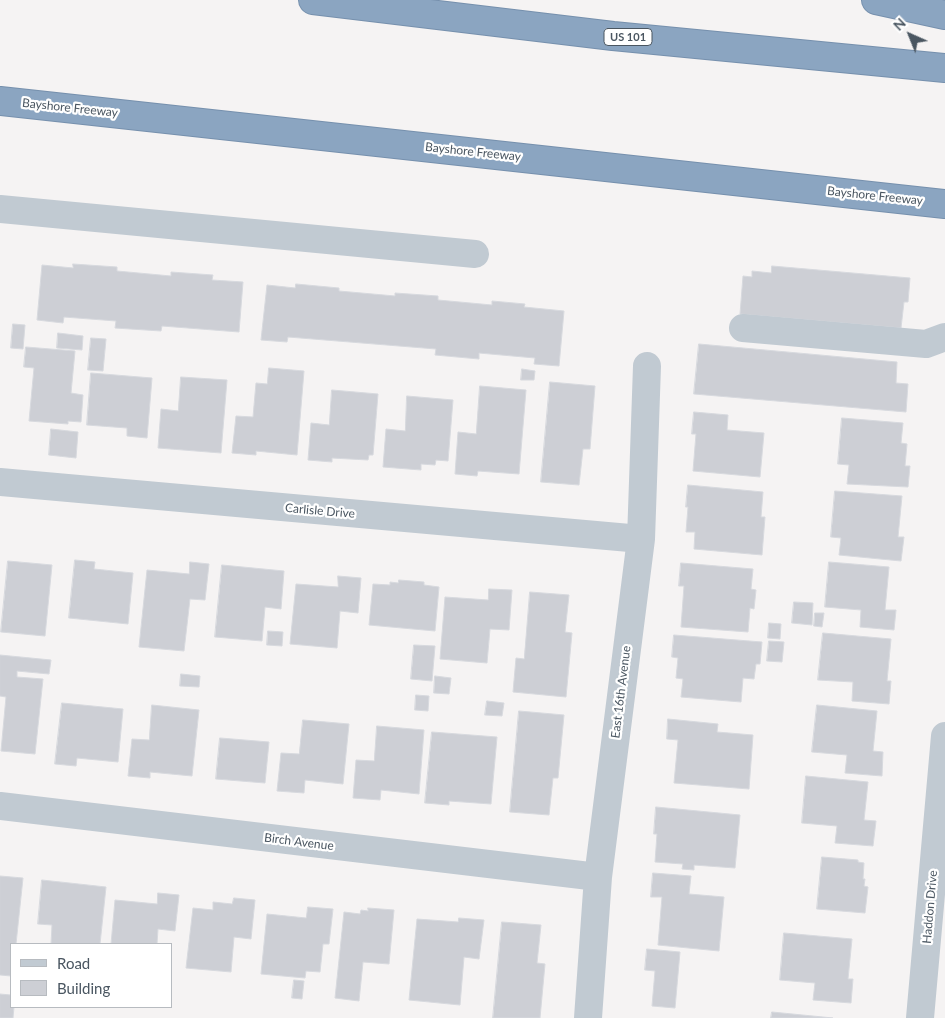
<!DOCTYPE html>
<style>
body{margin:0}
#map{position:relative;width:945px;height:1018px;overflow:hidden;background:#f5f3f3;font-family:Lato,sans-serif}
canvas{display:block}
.legend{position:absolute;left:10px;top:943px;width:162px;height:65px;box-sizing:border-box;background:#fff;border:1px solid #b7bbc0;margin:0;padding:6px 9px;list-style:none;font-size:15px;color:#4a5661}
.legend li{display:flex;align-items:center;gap:10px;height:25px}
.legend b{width:25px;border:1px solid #b7bbc0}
.north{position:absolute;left:885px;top:10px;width:50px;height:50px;-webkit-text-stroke:4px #fff;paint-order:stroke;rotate:316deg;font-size:14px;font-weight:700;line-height:20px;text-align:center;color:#4a5661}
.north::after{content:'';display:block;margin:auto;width:18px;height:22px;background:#4a5661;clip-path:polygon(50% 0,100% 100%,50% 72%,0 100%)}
</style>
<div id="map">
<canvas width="945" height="1018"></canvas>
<ul class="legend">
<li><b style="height:6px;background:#c1cad2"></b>Road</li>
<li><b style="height:14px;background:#cdcfd5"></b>Building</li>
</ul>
<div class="north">N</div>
</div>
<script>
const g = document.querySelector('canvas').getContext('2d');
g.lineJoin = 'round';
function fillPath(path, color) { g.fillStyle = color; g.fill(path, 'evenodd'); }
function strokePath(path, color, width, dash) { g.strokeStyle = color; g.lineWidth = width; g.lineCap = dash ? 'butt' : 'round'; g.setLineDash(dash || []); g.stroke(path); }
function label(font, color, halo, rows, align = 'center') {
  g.font = font + ' Lato,sans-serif'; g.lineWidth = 4.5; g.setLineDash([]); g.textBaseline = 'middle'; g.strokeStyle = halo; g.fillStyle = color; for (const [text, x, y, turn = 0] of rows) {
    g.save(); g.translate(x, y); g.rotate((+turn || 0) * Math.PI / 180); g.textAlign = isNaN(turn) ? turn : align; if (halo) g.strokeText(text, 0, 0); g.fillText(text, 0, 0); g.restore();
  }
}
const building = new Path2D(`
 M73,264l44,3v4l54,5v-4l42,3 -1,5 31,2 -4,50 -77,-6 -1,5 -46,-3 1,-7 -52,-4 -1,6 -26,-3 5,-55 31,3z
 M772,266l138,12 -2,24h-4l-3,26 -161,-14 3,-38 9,1v-6l19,2z
 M296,284l43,4v3l56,5v-3l43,3v4l54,5v-4l33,3 -1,3 40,4 -5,55 -25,-2 1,-6 -56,-5v6l-44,-4 1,-6 -148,-12 -1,5 -26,-2 6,-55 28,3z
 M13,324l12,1 -2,24 -12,-1z
 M58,333l25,3 -1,14 -25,-2z
 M91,338l15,1 -3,32 -15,-1z
 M699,344l198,18 -1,21 12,1 -2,28 -212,-18z
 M26,347l49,4 -4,42 12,2 -2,27 -13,-1v3l-39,-3 5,-53 -10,-1z
 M269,368l35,3 -7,84 -41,-4v4l-24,-2 4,-37 17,1 3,-34 11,1z
 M522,369l13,2 -1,9h-13z
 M91,373l61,5 -5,60 -20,-2v-8l-40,-3z
 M181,377l46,3 -6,73 -63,-5 3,-39 17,2z
 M550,382l45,4 -5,63h-7l-4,36 -38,-3z
 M480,386l46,4 -7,84 -41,-3 -1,5 -22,-2 3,-42 18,2z
 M332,390l46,4 -5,61h-4l-1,5 -36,-2v4l-24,-2 3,-37 18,2z
 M407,396l46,4 -5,61 -12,-1 -1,5 -14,-1v6l-38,-3 3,-38 19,2z
 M694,412l34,3 -1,15 37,3 -4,44 -67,-6 3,-37h-4z
 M842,418l61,5 -2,20 6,1 -2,22h5l-2,21 -61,-3 2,-19 -11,-1z
 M51,429l27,3 -2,26 -27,-3z
 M688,485l75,7 -2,25h4l-3,38 -68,-6 1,-17h-9l2,-25h-2z
 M835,491l67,5 -4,41h6l-3,24 -62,-6 2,-17 -10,-1z
 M75,560l20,2 -1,7 39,4 -5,51 -59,-6z
 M8,561l44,4 -7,71 -44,-4z
 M190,562l19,2 -4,36 -15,-1 -6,52 -45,-4 8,-77 42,4z
 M829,562l60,5 -4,43h11l-2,20 -34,-3 1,-17 -36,-3z
 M681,563l72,6 -2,20 5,1 -2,19 -4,-1 -2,24 -67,-5 3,-41h-5z
 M222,565l62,6 -3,38 -16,-2 -3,34 -47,-4z
 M338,576l23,2 -3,35 -18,-2 -3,37 -47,-4 6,-60 42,3z
 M399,580l25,2v3l15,2 -4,44 -66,-6 4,-41 17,1v-3l8,1z
 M489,589l23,1 -3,40 -19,-1 -3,34 -47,-4 5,-62 43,3z
 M530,592l39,3 -4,37 7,1 -6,64 -53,-5 3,-34 8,1z
 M794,602l19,1 -1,22 -20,-2z
 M815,613h9l-2,14 -8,-1z
 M769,623l12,1 -1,15 -12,-1z
 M268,631l15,1 -1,14 -15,-1z
 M823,633l68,6 -4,42h4l-2,23 -37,-3 1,-19 -35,-2z
 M674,635l88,7 -2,22h-4l-2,15 -11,-1 -2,24 -60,-5 2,-18 -7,-1 2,-20 -6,-1z
 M769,641l15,1 -2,20 -15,-1z
 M414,645l21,1 -3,35 -21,-2z
 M0,655l51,5 -2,14 -32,-3v6l26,2 -8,75 -34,-3 5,-54 -6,-1z
 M181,674l19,2 -1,11 -19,-1z
 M435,676l16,2 -2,16 -15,-1z
 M416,695l13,1 -1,15 -13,-1z
 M487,701l17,2 -2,13 -17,-1z
 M62,703l61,6 -5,53 -41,-4 -1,8 -21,-2z
 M152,705l47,5 -7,66 -42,-4v6l-22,-2 4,-37 17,1z
 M817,705l60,6 -4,40 10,1 -1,24 -37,-3 2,-18 -35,-3z
 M519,711l45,4 -6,63h-5l-4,37 -39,-3z
 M668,719l50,5 -1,8 36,3 -4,54 -75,-6 4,-43 -11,-1z
 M303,720l46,4 -6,60 -38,-4 -1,13 -27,-2 4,-38 18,1z
 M377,726l47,4 -5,64 -38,-4 -1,10 -27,-2 3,-38 18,1z
 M432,732l65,5 -6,67 -42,-3v4l-24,-2z
 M220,738l49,4 -4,41 -49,-4z
 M806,776l62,6 -4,38 12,1 -3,25 -38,-3 2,-17 -35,-3z
 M656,807l84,8 -5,53 -41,-3v5l-12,-1 1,-5 -28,-2 2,-28h-3z
 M822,857l36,3v2l6,1 -1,16h2l-1,7 4,1 -3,26 -48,-4z
 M653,873l38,3 -2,18 35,3 -5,54 -61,-6 4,-48h-11z
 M0,876l23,2 -7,66h-5v32l-11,-1z
 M42,880l64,7 -6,57h-49l1,-19 -14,-1z
 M158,893l21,2 -4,36 -17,-2 -1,15h-46l4,-44 42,4z
 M234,898l21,2 -4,39 -17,-2 -3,35 -45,-4 7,-60 20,2v-8l19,2z
 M308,907l25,2 -4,35h-6l-3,28 -14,-1 -1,7 -44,-4 6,-60 39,4z
 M368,908l26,2 -5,54 -26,-2 -4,39 -24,-3 9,-86 16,2 1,-4 7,1z
 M459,918l25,2 -5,39 -15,-2 -4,48 -51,-5 8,-81 41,3z
 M502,922l39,3 -4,38 8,1 -5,54h-47z
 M784,933l68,6 -4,40h5l-2,24 -38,-3 2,-17 -35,-3z
 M647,949l33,3 -5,56 -23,-2 3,-35 -10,-1z
 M294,980l10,1 -2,18 -10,-1z
 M0,994l11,1v12h3l-1,11h-13z
 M772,1012l61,6h-62z`);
const minor = new Path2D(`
 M0,209l475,45
 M743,328l183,16 19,-7
 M0,482l641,57
 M0,806l598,71
 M588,1018l10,-141 43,-338 6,-173
 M920,1018l25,-282`);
const highway = new Path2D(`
 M313,0l300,36 332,32
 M876,0l69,15
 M0,101l945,103`);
const shields = [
 [628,37,48]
];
const shieldNames = [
 ["US 101",628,37]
];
const streetNames = [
 ["Bayshore Freeway",70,108,6],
 ["Bayshore Freeway",473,152,6],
 ["Bayshore Freeway",875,196,6],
 ["Carlisle Drive",320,511,5],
 ["East 16th Avenue",621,692,-83],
 ["Birch Avenue",299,842,7],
 ["Haddon Drive",930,907,-85]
];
fillPath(building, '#cdcfd5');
strokePath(building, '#d7d9de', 1);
strokePath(highway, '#7690ad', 30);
strokePath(minor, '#c1cad2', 28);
strokePath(highway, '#8ba5c1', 28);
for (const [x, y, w] of shields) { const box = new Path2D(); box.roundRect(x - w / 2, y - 8.5, w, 17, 4); g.fillStyle = '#fff'; g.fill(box); strokePath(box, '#4a5661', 1); }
label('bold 11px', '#4a5661', null, shieldNames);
label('12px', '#4a5661', '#fff', streetNames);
</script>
